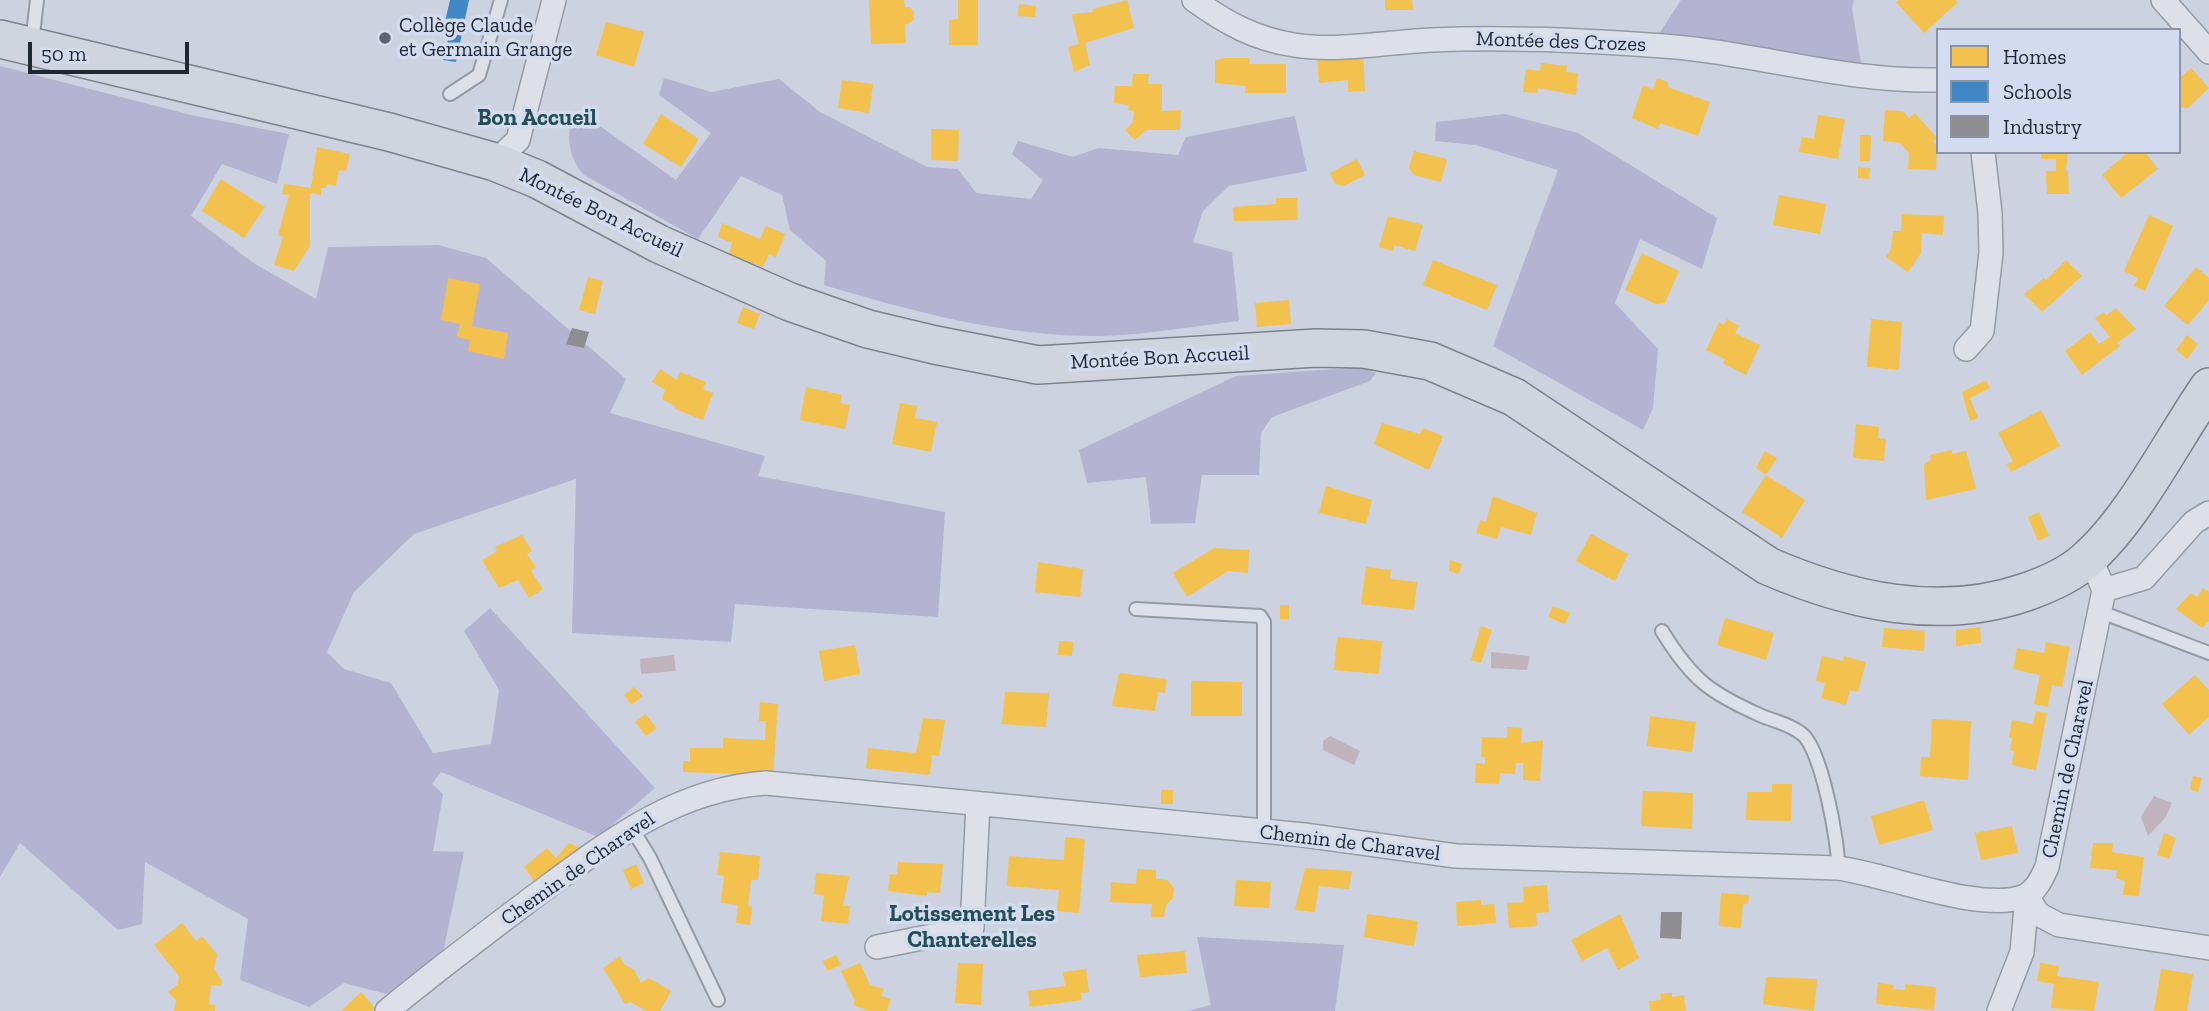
<!DOCTYPE html>
<meta charset="utf-8">
<style>
body{margin:0}
#map{position:relative;width:2209px;height:1011px;overflow:hidden;background:#ccd2e0;font-family:"Zilla Slab",serif}
canvas{display:block}
.legend{position:absolute;left:1936px;top:28px;width:245px;height:126px;box-sizing:border-box;background:#d3dbf0;border:2px solid #8b93a4;margin:0;padding:9px 12px;list-style:none;font-size:21px;color:#1f2832}
.legend li{display:flex;align-items:center;gap:14px;height:35px}
.legend b{width:35px;border:2px solid #8b93a4}
.scale{position:absolute;left:28px;top:42px;width:161px;height:32px;box-sizing:border-box;border:4px solid #1f2832;border-top:0;padding-left:9px;font-size:21px;line-height:24px;white-space:nowrap;color:#1f2832;-webkit-text-stroke:5px #d3dbf0;paint-order:stroke}
</style>
<div id="map">
<canvas width="2209" height="1011"></canvas>
<ul class="legend">
<li><b style="height:19px;background:#f2c14e"></b>Homes</li>
<li><b style="height:19px;background:#3f88c5"></b>Schools</li>
<li><b style="height:19px;background:#8d8d92"></b>Industry</li>
</ul>
<div class="scale">50 m</div>
</div>
<script>
const g = document.querySelector('canvas').getContext('2d');
g.lineJoin = 'round';
function fillPath(path, color) { g.fillStyle = color; g.fill(path, 'evenodd'); }
function strokePath(path, color, width, dash) { g.strokeStyle = color; g.lineWidth = width; g.lineCap = dash ? 'butt' : 'round'; g.setLineDash(dash || []); g.stroke(path); }
function label(font, color, halo, rows, align = 'center') {
  g.font = font + ' "Zilla Slab",serif'; g.lineWidth = 7; g.setLineDash([]); g.textBaseline = 'middle'; g.strokeStyle = halo; g.fillStyle = color; for (const [text, x, y, turn = 0] of rows) {
    g.save(); g.translate(x, y); g.rotate((+turn || 0) * Math.PI / 180); g.textAlign = isNaN(turn) ? turn : align; if (halo) g.strokeText(text, 0, 0); g.fillText(text, 0, 0); g.restore();
  }
}
const green = new Path2D(`
 M1681,0h173l-2,8 10,61 -205,-32z
 M0,66l191,49 98,19 -12,50 -55,-20 -31,52 61,46 64,37 12,-52 110,-2 48,13 140,121 -16,34 155,43 -7,20 187,36 -7,105 -203,-13 -4,38 -159,-9 4,-154 -162,55 -60,58 -27,60 17,17 47,14 42,70 58,-9 8,-54 -35,-59 26,-23 165,180 -57,49 -157,-65 -9,12 11,10 -10,57 31,1 -21,101 -56,41 -43,-11 -35,24 -69,-27 8,-61 -103,-57 -3,62 -24,6 -98,-87 -20,34z
 M664,78l47,14 68,-13 41,33 107,55 31,2 18,24 55,6 12,-19 -31,-26 6,-13 55,16 25,-9 80,7 8,-18 109,-21 12,55 -78,15 -26,25 -10,31 39,10 7,69c-46,5 -93,14 -138,15 -95,1 -187,-24 -277,-51l2,-24 -36,-31 -8,-35 -41,-19 -43,63 -114,-64c-16,-17 -20,-45 -7,-65l99,70 35,-47 -52,-38z
 M1505,114l73,19 139,85 -15,51 -62,-30 -25,64 43,46 -5,59 -10,22 -150,-84 65,-176 -82,-25 -41,-4 1,-19z
 M1363,367l13,6 -6,8 -98,36 -11,16 -2,42h-57l-7,48 -44,1 -5,-47 -59,6 -8,-33 157,-74z
 M1197,937l147,8 -9,66h-148l24,-6z`);
const water = new Path2D(`
 M1491,652l39,4 -3,14 -36,-2z
 M674,655l2,16 -35,3 -1,-15z
 M1330,736l30,15 -6,14 -31,-15v-9z
 M2154,796l18,7 -7,15 -17,18 -7,-19z`);
const homes = new Path2D(`
 M869,0h35l1,7h5l4,5v8l-9,5 1,18 -35,1z
 M958,0h20v45h-29v-25l9,-1z
 M1127,0l7,28 -49,15 5,22 -16,7 -6,-25 11,-3 -7,-30 21,-2 -1,-3z
 M1385,0h27l1,10h-28z
 M1899,0h57l2,2 -34,31 -28,-31z
 M1019,4l17,2 -1,11 -17,-1z
 M606,22l38,10 -10,35 -38,-12z
 M1363,52l2,39 -17,1v-12l-29,3 -2,-26z
 M1223,58h26v6h37v29h-41l1,-7 -31,-3v-22z
 M1541,63l26,3 -1,6 12,1 -2,22 -38,-7v5l-15,-1 3,-23 14,2z
 M2191,68l18,20 -21,20 -9,-1v-28z
 M1133,74h16l-1,10h14v27l19,-1 -1,20h-34l-11,10 -10,-10 8,-8 1,-11 -6,-1 1,-5 -15,-2 1,-17h17z
 M1657,78l11,4v5l42,15 -12,34 -38,-13 -2,6 -26,-11 11,-33 10,4z
 M842,80l31,4 -4,29 -31,-5z
 M1885,110l18,1 6,7 6,-5 22,25 -4,3 4,5 -1,24 -28,-1 1,-16 -9,-10 -17,-2z
 M661,114l38,25 -18,28 -38,-23z
 M1818,115l27,4 -7,40 -39,-7 3,-15 12,2z
 M931,129l28,1 -1,31 -27,-1z
 M1860,135h11l-1,26h-10z
 M317,147l33,7 -4,17 -7,-1 -3,16 -9,-2 -1,4h-5v7l-11,-2v53l-16,25 -20,-6 9,-28 -5,-2 11,-40 -7,-1 2,-10 27,4z
 M1414,151l33,8 -6,23 -27,-7 -5,-7z
 M2041,152h27l-2,19h2l1,23h-22l-1,-23h10v-12h-15z
 M2128,152h17l13,17 -37,29 -19,-23z
 M1357,159l8,16 -21,11 -9,-2 -5,-11z
 M1858,167l12,1 -1,11 -11,-1z
 M221,179l44,28 -21,31 -42,-27z
 M1779,195l47,9 -6,30 -47,-9z
 M1276,198h21l1,22 -64,1 -1,-14 43,-3z
 M1902,214l42,2 -1,19 -21,-2 -1,20 -13,19 -22,-15 5,-8 2,-18h8z
 M2149,215l24,11 -28,65 -11,-5 4,-8 -14,-7z
 M1388,216l35,9 -8,26 -21,-6 -1,6 -14,-4z
 M722,223l38,16 6,-13 19,8 -9,23 -7,-3 -6,13 -34,-13 3,-11 -14,-6z
 M1642,253l37,18 -14,32 -9,1 -31,-14z
 M1433,260l64,25 -10,25 -64,-25z
 M2066,260l16,16 -40,36 -18,-18 20,-16 2,2z
 M2196,267l13,11v22l-21,25 -24,-19z
 M588,277l15,4 -8,33 -16,-4z
 M448,278l32,6 -8,42 36,7 -4,26 -36,-8 2,-11 -13,-3 3,-13 -19,-4z
 M1289,300l2,24 -34,3 -2,-24z
 M743,307l17,7 -6,15 -17,-6z
 M2116,308l20,21 -19,14 3,3 -38,29 -17,-24 25,-19 9,12 11,-7 -15,-19 9,-6 2,4z
 M1727,319l12,7 -4,7 25,12 -14,30 -23,-12 2,-4 -19,-9 13,-28 5,3z
 M1871,319l31,3 -3,48 -32,-3z
 M2187,335l11,9 -11,15 -11,-9z
 M660,369l17,11 3,-8 26,10 -3,7 10,4 -10,27 -28,-11v-3l-13,-7 3,-9 -13,-8z
 M1986,380l4,8 -20,10 8,20 -8,3 -8,-29z
 M806,387l36,8 -2,8 10,2 -5,24 -45,-9z
 M900,403l17,3 -2,12 22,4 -6,30 -39,-8z
 M2041,410l19,36 -49,26 -4,-8 6,-3 -15,-28z
 M1382,423l38,11 3,-6 20,8 -14,34 -55,-26z
 M1856,424l23,3 -1,11 8,1 -2,22 -31,-3z
 M1951,450l2,4 13,-3 10,38 -50,11 -2,-36 7,-4 -1,-5z
 M1765,451l12,7 -11,17 39,25 -23,38 -40,-26 24,-37 -10,-7z
 M1326,486l46,14 -6,24 -47,-11z
 M1493,496l44,17 -6,22 -30,-8 -4,12 -21,-6 4,-13 6,2z
 M2039,512l10,24 -11,5 -10,-24z
 M1591,534l37,20 -13,27 -39,-20z
 M522,535l10,16 -5,3 9,13 -5,4 12,18 -14,9 -11,-18 -19,8 -17,-28 15,-9 -2,-4z
 M1214,548l35,2 -1,23 -20,-2 -41,26 -14,-24z
 M1450,560l12,4 -3,10 -10,-3z
 M1038,562l45,7 -3,28 -45,-5z
 M1366,567l25,3 -1,9 27,3 -3,28 -53,-6z
 M2203,588l6,4v29l-7,7 -26,-19 15,-16 6,4z
 M1280,605h9v14h-9z
 M1553,606l17,7 -5,11 -17,-7z
 M1725,618l49,15 -8,27 -49,-15z
 M1481,626l11,4 -11,33 -10,-3z
 M1980,627l1,16 -25,3v-16z
 M1884,628l41,3 -1,20 -42,-4z
 M1337,637l45,4 -3,33 -45,-4z
 M1059,641l14,1 -1,14 -14,-1z
 M2046,642l24,5 -8,40 -10,-2 -4,22 -14,-3 6,-29 -27,-6 4,-21 27,5z
 M855,645l5,29 -36,7 -5,-30z
 M1822,656l21,5 1,-5 22,6 -8,30 -8,-2 -4,15 -25,-7 4,-15 -9,-2z
 M1119,673l48,6 -2,14 -7,-1 -3,19 -43,-5z
 M2195,675l14,15v27l-20,18 -27,-31z
 M1191,681l51,1v34h-51z
 M634,687l8,9 -10,9 -8,-10z
 M1005,692l44,1 -3,34 -44,-3z
 M760,702l18,2 -5,71 -90,-3v-11h7v-13h33v-10l42,2 1,-19h-7z
 M2036,711l11,2 -11,57 -24,-5 2,-14 -4,-1 2,-12 -3,-1 3,-17 21,4z
 M645,714l12,14 -11,8 -11,-14z
 M1650,716l46,6 -4,30 -45,-6z
 M923,718l22,2 -6,36 -7,-1 -2,20 -64,-7 2,-20 48,5z
 M1932,719l39,2 -3,59 -48,-4 1,-19h9z
 M1507,727l15,1 -1,15 22,-3 -3,41 -17,-1v-17h-7l-1,11 -15,-1 -1,11 -24,-1 1,-20 9,1v-7h-4l1,-20 25,1z
 M2193,776l9,2 -4,14 -8,-3z
 M1772,784h20l-1,37 -45,-1 1,-28h25z
 M1161,790h12v14h-12z
 M1643,791l50,2 -1,36 -51,-3z
 M1924,800l9,30 -54,15 -8,-29z
 M2012,826l6,27 -37,7 -6,-27z
 M2164,833l12,5 -7,21 -12,-4z
 M1065,837l20,2 -6,74 -22,-2 2,-21 -52,-4 2,-30 55,4z
 M569,843l14,6 -46,36 -13,-18 23,-19 9,10z
 M2093,843h20l-1,9 32,5 -5,39 -16,-1 2,-14 -9,-3 1,-8 -27,-2z
 M720,852l40,4 -2,24h-7l-3,26 4,1 -2,18 -14,-2 2,-18 -17,-2 3,-27 -7,-1z
 M898,862l45,2 -3,29 -13,-1v4l-39,-5 2,-17 7,1z
 M636,864l8,19 -13,6 -8,-19z
 M1305,868l47,3 -3,18 -30,-3 -4,26 -20,-2z
 M1137,869l19,1v9l11,1 7,8 -1,10 -7,7 -2,12h-13l1,-13 -42,-2 1,-20 25,2z
 M816,873l33,3 -6,30h7l-2,18 -27,-3 3,-26 -10,-1z
 M1236,880l35,2 -2,26 -35,-2z
 M1547,885l2,27 -13,1 1,13 -28,2 -2,-25 17,-1 -1,-15z
 M1721,893l28,2 -1,9h-5l-2,24 -22,-2z
 M1481,900v5l13,-1 2,19 -39,3 -1,-24z
 M1367,914l51,7 -4,25 -50,-9z
 M1620,914l19,44 -21,12 -11,-22 -25,13 -11,-21z
 M182,923l14,18 6,-5 15,18 -3,15 8,12 -1,5 -10,-1 -2,19 6,1v6h-41l2,-11 -8,-8 10,-8 1,-8 -25,-31z
 M1185,951l2,22 -47,4 -3,-22z
 M836,955l5,10 -14,6 -4,-10z
 M620,956l4,8 10,6 7,13 7,-5 23,13 -11,20h-13l-17,-9 -5,2 -22,-36z
 M860,963l10,22 14,4 -3,7 10,3 -4,12h-17l-17,-6 2,-4 -14,-30z
 M958,963l25,1 -2,41 -26,-2z
 M2040,963l19,3 -2,10 42,6 -5,29 -43,-3 3,-24 -17,-3z
 M1086,969l3,23 -8,1 1,7 -52,7 -2,-16 37,-5 -2,-14z
 M2161,969l32,5 -6,37h-33z
 M1766,977l51,2 -3,32 -51,-7z
 M1878,983l16,2 -1,4 12,1v-6l31,3 -2,23 -58,-6z
 M361,992l14,16 -3,3h-31z
 M1672,993v4l12,-2 2,16h-36l-1,-10 12,-1 -1,-6z`);
const schools = new Path2D(`
 M450,0h19l-13,62 -13,-2 6,-24 -7,-1z`);
const industry = new Path2D(`
 M572,328l17,4 -5,16 -18,-4z
 M1661,912h21l-1,27 -21,-1z`);
const service = new Path2D(`
 M32,43l5,-43
 M450,94l29,-19 22,-75
 M1136,609l124,7 4,6v210
 M2101,612l108,41
 M1662,631c30,49 48,62 100,85 12,5 30,9 40,18 19,14 37,109 36,134
 M631,827l19,31 68,142`);
const minor = new Path2D(`
 M1194,0c32,23 61,39 100,45 45,7 92,-3 138,-5 72,-3 145,0 217,5 98,5 190,37 289,35
 M2163,0l46,52
 M495,162l23,-22 36,-140
 M1966,349l16,-18 9,-78 -1,-40 -7,-61
 M2104,590l40,-12 50,-56 15,-9
 M2027,896l11,18 21,11 150,23
 M877,947l95,-19 6,-124
 M387,1011c47,-39 95,-75 144,-112 72,-53 142,-110 235,-116l538,52 152,21 382,12c48,6 145,46 187,28 11,-5 17,-18 22,-29l57,-277 -8,-19 -11,-9
 M1999,1011l23,-59 5,-56`);
const primary = new Path2D(`
 M0,39l389,93 106,30 42,17 122,65 131,58 78,27 67,16 103,20 278,-17 48,1 66,12 84,36 254,169c81,35 171,56 258,26 20,-7 44,-17 60,-32 48,-42 86,-120 123,-173`);
const markers = [
 [385,38,7,"#5c646f"]
];
const poiNames = [
 ["Collège Claude",399,26],
 ["et Germain Grange",399,50]
];
const streetNames = [
 ["Montée des Crozes",1561,42,2],
 ["Montée Bon Accueil",601,213,26],
 ["Montée Bon Accueil",1160,358,-3],
 ["Chemin de Charavel",2068,769,-78],
 ["Chemin de Charavel",1350,843,7],
 ["Chemin de Charavel",578,869,-35]
];
const neighbourhoodNames = [
 ["Bon Accueil",537,118],
 ["Lotissement Les",972,914],
 ["Chanterelles",972,940]
];
fillPath(green, '#b4b3d1');
fillPath(water, '#c1b3bb');
fillPath(homes, '#f2c14e');
fillPath(schools, '#3f88c5');
fillPath(industry, '#8d8d92');
strokePath(service, '#959ba5', 16);
strokePath(minor, '#959ba5', 26);
strokePath(primary, '#7c828b', 40);
strokePath(service, '#dde0e8', 12);
strokePath(minor, '#dde0e8', 23);
strokePath(primary, '#cfd4df', 37);
for (const [x, y, r, color] of markers) { const dot = new Path2D(); dot.arc(x, y, r, 0, 2 * Math.PI); g.fillStyle = color; g.fill(dot); strokePath(dot, '#d3dbf0', 2.5); }
label('21px', '#1f2832', '#d3dbf0', poiNames, 'left');
label('21px', '#1f2832', '#d3dbf0', streetNames);
label('bold 23px', '#244d59', '#d3dbf0', neighbourhoodNames);
</script>
